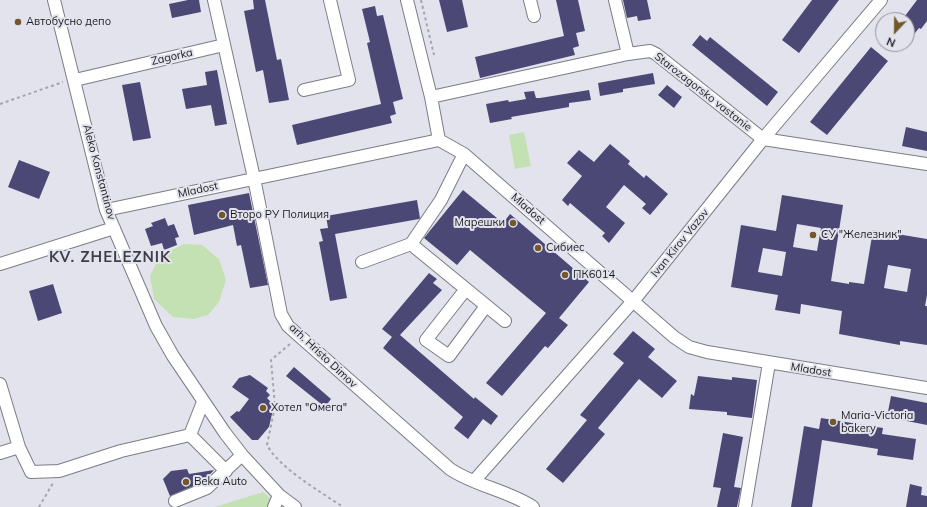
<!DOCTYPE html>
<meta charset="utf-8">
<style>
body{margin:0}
#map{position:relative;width:927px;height:507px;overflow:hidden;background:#e2e3ed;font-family:Mulish,sans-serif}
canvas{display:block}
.north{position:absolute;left:875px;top:12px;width:40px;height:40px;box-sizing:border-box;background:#e2e3ed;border:1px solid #92929a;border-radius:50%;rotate:202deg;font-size:11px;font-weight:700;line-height:16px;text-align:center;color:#19191d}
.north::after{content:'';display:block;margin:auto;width:14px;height:18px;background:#72582a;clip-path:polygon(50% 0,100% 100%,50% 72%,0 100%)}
</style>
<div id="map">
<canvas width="927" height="507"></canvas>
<div class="north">N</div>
</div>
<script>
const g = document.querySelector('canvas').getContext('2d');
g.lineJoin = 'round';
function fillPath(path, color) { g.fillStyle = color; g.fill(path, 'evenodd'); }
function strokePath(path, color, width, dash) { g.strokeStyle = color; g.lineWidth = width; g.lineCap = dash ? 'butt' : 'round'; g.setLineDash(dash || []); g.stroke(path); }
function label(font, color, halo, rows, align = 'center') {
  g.font = font + ' Mulish,sans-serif'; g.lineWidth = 4; g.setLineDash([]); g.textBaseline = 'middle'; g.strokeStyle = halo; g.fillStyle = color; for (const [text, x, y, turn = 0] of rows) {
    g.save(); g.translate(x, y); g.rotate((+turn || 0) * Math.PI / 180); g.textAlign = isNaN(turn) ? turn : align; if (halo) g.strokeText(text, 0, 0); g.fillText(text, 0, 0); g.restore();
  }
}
const green = new Path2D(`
 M524,132l7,34 -16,3 -6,-34z
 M184,244l18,1 17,14 7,21 -7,22 -11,13 -14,4 -21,-2 -19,-18 -4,-23 10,-20z
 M263,492l17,15h-65z`);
const building = new Path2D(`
 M188,0h11l2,12 -29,6 -3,-14z
 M253,0h12l12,60 4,-1 8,41 -20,3 -6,-33 -7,2 -12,-61 10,-2z
 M439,0h23l6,27 -21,5z
 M556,0h22l7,31 -9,2 3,13 -6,2 2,7 -95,23 -5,-21 89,-21z
 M623,0h24l4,19 -13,2 -1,-5 -10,2z
 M812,0h27l-40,53 -17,-13z
 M917,0h10v21l-6,8 -2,-1 -12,15v-23h-5z
 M375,6l2,10 6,-1 20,84 -10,3 3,12 -6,2 2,7 -95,22 -5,-20 89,-21 -14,-61 3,-1 -8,-33z
 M700,35l7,6 3,-4 68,55 -11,14 -75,-61z
 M871,47l17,14 -61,74 -17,-13z
 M217,70l10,54 -12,2 -4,-21 -25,4 -4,-20 25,-4 -2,-13z
 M653,73l2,11 -32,5v3l-23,4 -2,-13z
 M140,82l11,56 -18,3 -11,-56z
 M667,85l15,12 -8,11 -16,-13z
 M589,90l2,10 -22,3v4l-58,10 1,2 -22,4 -4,-19 22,-4 1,2 17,-3 -2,-7 10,-1 2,7h4z
 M906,127l21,5v19l-25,-5z
 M610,144l20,17 -2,3 16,14 2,-3 22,19 -18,21 -8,-7 4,-4 -22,-19 -18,22 19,16 -16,20 -7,-7 3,-3 -35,-30 -2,3 -6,-6 20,-24 -15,-13 12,-13 15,12z
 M19,160l31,12 -11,27 -31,-12z
 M463,190l40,33 7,-9 79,68 -30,36 9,7 -20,23 -3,-2 -43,50 -16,-13 60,-70 -76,-63 -13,15 -33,-27z
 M249,193l19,92 -18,3 -9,-43 -4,1 -4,-21 -39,10 -6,-30z
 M782,195l61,10 -12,76 18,3v-2l15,2 9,-54 54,9v56l-2,11h2v39l-27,-4v4l-61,-11 3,-23 -41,-7 -1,10 -25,-4 3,-15 -47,-8 10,-62 35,6zM797,224l24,4 -4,23 -24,-4zM763,248l23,4 -4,24 -24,-4zM888,265l23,4 -4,23 -23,-4z
 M417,200l3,18 -1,1 -84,15 12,64 -17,3 -11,-59 4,-1 -3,-12 8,-1 -2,-12z
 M165,218l3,8 6,-2 5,13 -4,1 2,7 -13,5 -2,-7 -11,3 -6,-17 8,-3 -2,-3z
 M429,273l8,6 -4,4 9,7 -42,45 74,64 1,-2 23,19 -7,9 -8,-6 -15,20 -14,-11 9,-11 -80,-69 9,-11 -10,-8z
 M53,284l9,29 -24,8 -9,-30z
 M633,331l22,18 -7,8 29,24 -15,17 -23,-19 -41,49 7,6 -42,49 -17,-14 41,-49 -7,-5 44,-52 -11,-9z
 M294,367l37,32 -6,8 -39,-31z
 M250,375l18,13 -2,3 4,4 -3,3 7,7 -5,22 -11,13h-6l-22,-23 7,-6 2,1 10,-13 -17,-12 7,-9z
 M698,376l34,4v-3l25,3 -5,38 -25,-3v-3l-38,-3 2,-15 3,2z
 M891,396l36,7v22l-40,-8z
 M821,418l62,10 -1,6 34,5 -3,21 -36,-5 1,-6 -56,-9 -10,67h-21l13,-81 15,3z
 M723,433l20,4 -9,50 7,1 -4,19h-20l4,-19 -8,-1z
 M187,469l2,5 25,-4 -11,12 -33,14 -7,-17 8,-8z
 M910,484l12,3 -1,8 6,1v11h-21z`);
const path = new Path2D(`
 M421,0l13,55
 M0,104l63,-22
 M290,344l-19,16 4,46 -8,39c12,23 54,47 76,62
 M39,507l14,-24`);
const minor = new Path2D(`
 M54,0l52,210 50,116 17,30 52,77 17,22 37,40 16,12
 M214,0l40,178 27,136 7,12 162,143c25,17 57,21 83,38
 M407,0l24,97 8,43
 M530,0l4,16
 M615,0l13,54
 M75,80l149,-35
 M304,90l45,-10 -19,-80
 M431,97l197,-43 22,-3 6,3 107,85 164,25
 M464,154l-23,46 -30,44 94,77
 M106,210l333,-70 25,14 210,183 15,10 18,5 220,36
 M362,262l49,-18
 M0,264l114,-36
 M466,289l-40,51 23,16 37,-50
 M0,384l19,63 12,25 28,-1 62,-20 69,-16
 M203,402l-13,33 36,36
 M0,453l19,-6
 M474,481l160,-181 129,-161 118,-139
 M175,501l32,-13 35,-33
 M274,507l5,-12
 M745,507l24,-144`);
const markers = [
 [18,22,4,"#72582a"],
 [222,215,4,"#72582a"],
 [513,223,4,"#72582a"],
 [813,235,4,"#72582a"],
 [538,248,4,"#72582a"],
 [565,275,4,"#72582a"],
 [263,408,4,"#72582a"],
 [833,422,4,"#72582a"],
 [186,482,4,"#72582a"]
];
const poiNames = [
 ["Автобусно депо",26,22],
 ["Второ РУ Полиция",230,215],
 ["Марешки",505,223,"right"],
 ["СУ \"Железник\"",821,235],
 ["Сибиес",546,248],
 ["ПК6014",573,275],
 ["Хотел \"Омега\"",271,408],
 ["Maria-Victoria",841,416],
 ["bakery",841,429],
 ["Beka Auto",194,482]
];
const streetNames = [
 ["Zagorka",172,57,-13],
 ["Starozagorsko vastanie",703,92,38],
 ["Aleko Konstantinov",99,172,75],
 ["Mladost",198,190,-12],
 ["Mladost",528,209,41],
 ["Ivan Kirov Vazov",680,243,-51],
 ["arh. Hristo Dimov",323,356,43],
 ["Mladost",811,370,9]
];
const districtNames = [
 ["KV. ZHELEZNIK",110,257]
];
fillPath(green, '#c3e1b2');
fillPath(building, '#4b4876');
strokePath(minor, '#7c7c85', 14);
strokePath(path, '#a4a5ad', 2, [3, 3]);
strokePath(minor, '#fff', 12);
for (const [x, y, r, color] of markers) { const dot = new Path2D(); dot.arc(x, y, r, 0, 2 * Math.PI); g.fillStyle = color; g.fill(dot); strokePath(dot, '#e2e3ed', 1.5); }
label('11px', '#19191d', '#e2e3ed', poiNames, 'left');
label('11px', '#19191d', '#e2e3ed', streetNames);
g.letterSpacing = '1px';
label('bold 15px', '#3e3e46', '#e2e3ed', districtNames);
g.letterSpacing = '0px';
</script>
